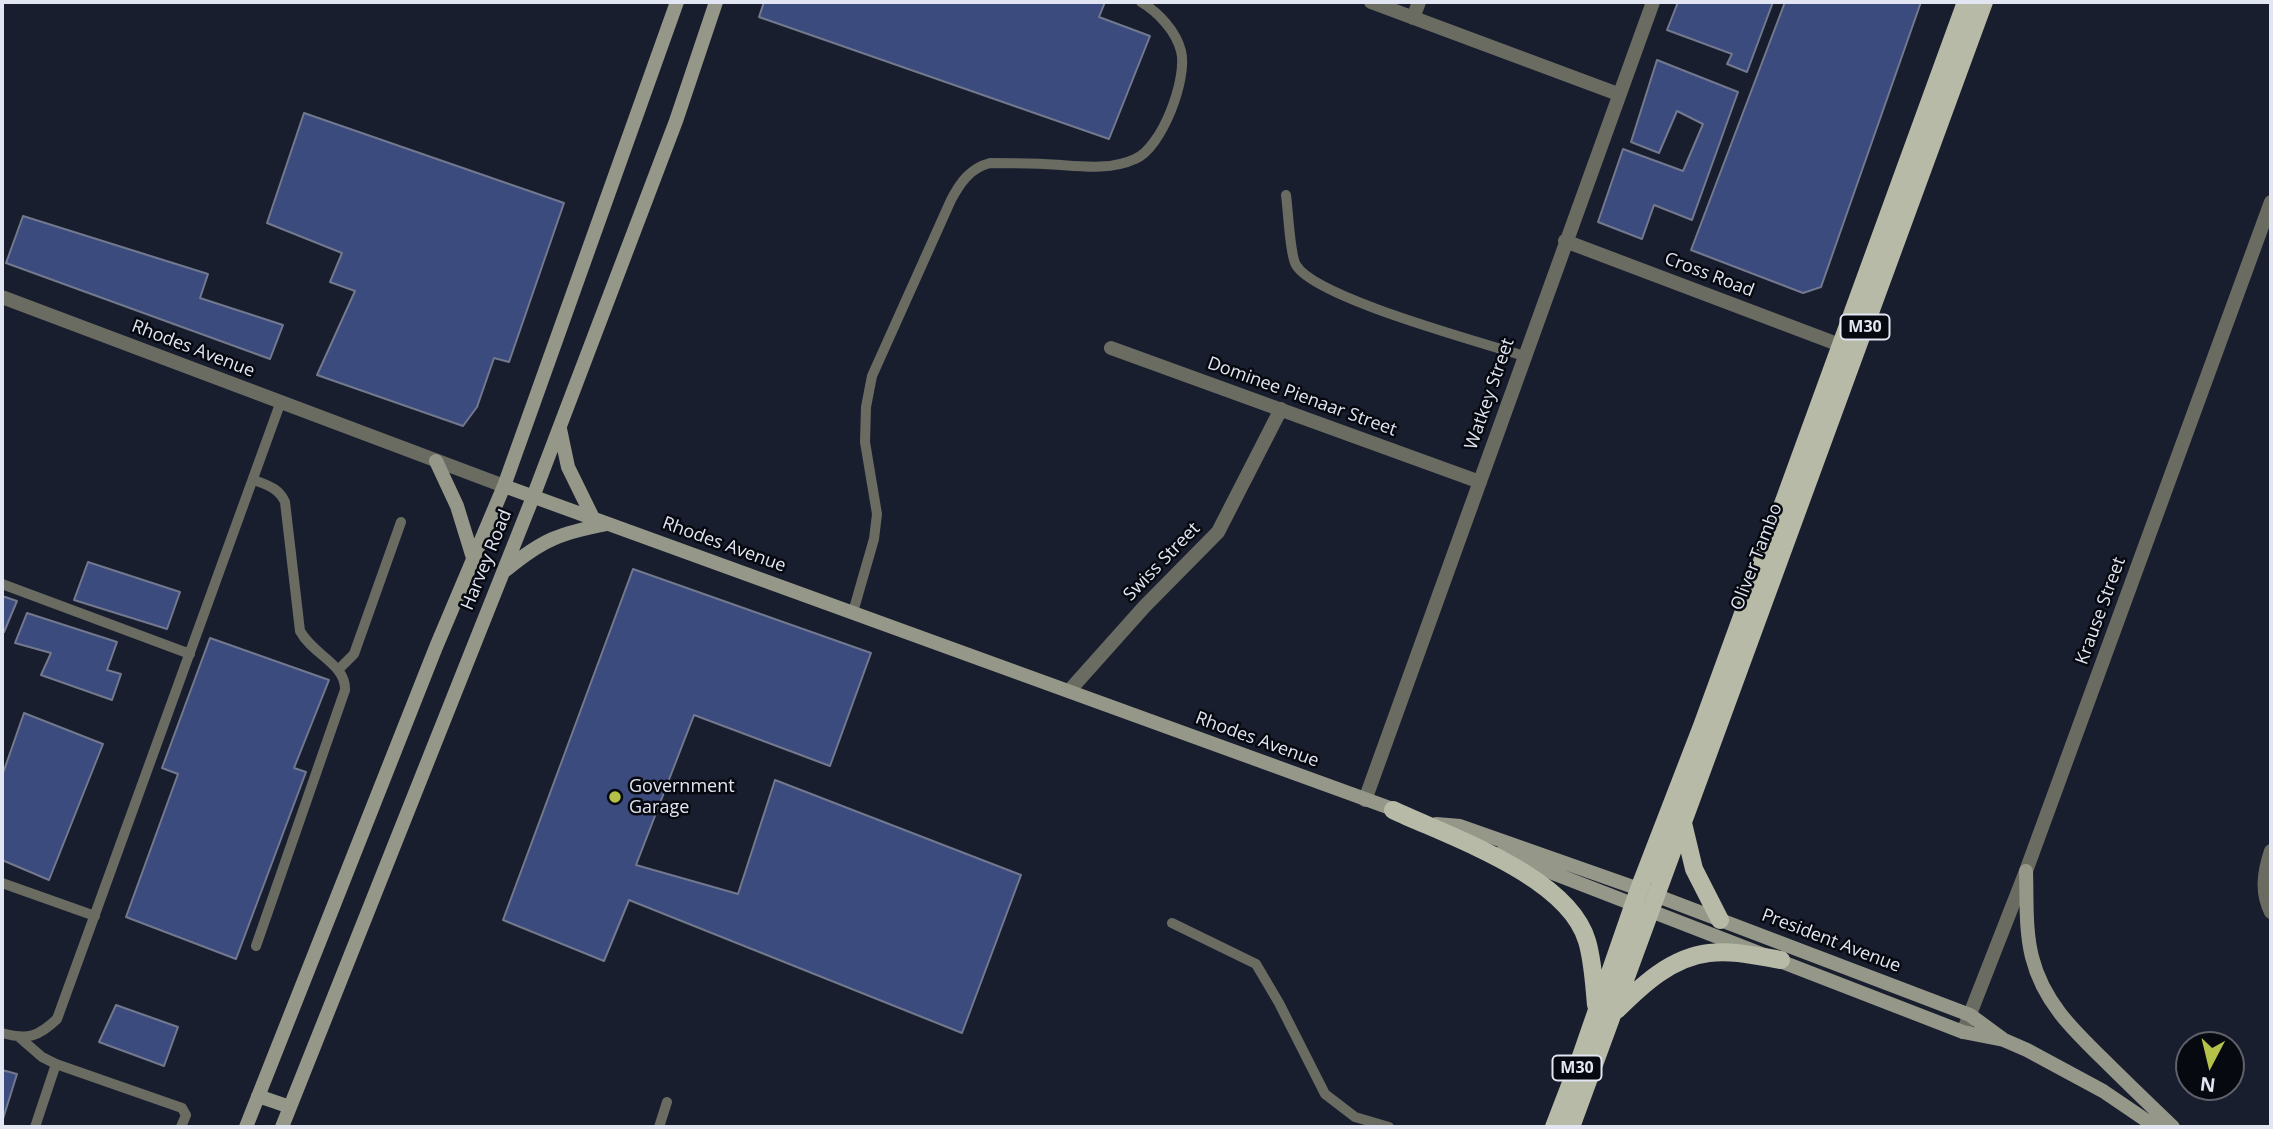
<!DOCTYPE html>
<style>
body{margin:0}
#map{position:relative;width:2273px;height:1129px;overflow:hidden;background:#191e2f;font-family:"Open Sans",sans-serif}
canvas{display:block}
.frame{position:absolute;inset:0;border:4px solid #e2e6f2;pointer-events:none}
.north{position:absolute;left:2175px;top:1031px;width:70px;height:70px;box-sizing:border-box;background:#070910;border:2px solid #5f616a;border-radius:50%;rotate:187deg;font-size:19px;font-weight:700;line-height:28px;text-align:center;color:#e2e6f2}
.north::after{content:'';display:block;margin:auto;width:24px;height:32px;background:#b5c249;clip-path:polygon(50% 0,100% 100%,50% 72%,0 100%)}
</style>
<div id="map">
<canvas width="2273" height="1129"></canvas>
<div class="frame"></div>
<div class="north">N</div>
</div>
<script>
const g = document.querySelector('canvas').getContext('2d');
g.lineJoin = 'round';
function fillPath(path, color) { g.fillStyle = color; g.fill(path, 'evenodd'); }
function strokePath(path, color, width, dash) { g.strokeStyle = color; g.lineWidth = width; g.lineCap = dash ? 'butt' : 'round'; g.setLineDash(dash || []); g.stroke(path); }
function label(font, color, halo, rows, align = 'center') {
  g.font = font + ' "Open Sans",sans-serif'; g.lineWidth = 5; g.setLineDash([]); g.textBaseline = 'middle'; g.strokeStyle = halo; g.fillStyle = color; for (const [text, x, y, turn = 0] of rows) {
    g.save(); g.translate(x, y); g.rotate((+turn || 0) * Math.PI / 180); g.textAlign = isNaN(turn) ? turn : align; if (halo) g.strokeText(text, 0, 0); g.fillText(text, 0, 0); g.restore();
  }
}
const building = new Path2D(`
 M764,2h341l-6,15 51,19 -41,103 -350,-122z
 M1678,2h95l-26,70 -20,-8 5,-10 -65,-24z
 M1785,2h136l-100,285 -18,6 -112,-43z
 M1657,60l81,32 -46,128 -38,-15 -12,34 -44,-17 25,-73 60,22 20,-47 -26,-13 -18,42 -28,-11z
 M304,113l260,90 -55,159 -15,-4 -17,49 -14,19 -146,-51 38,-84 -25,-9 12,-29 -75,-30z
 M23,216l185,58 -8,24 83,27 -13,34 -264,-96z
 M88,562l92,30 -13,37 -93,-29z
 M633,569l238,84 -41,113 -136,-51 -58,150 102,29 37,-114 246,95 -59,158 -333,-133 -25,61 -101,-41z
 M2,596l15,5 -13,31 -2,-1z
 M27,613l90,29 -10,28 14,4 -9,26 -71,-25 10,-22 -36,-10z
 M210,638l119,42 -35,88 12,4 -70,187 -110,-42 52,-143 -16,-6z
 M24,713l79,31 -54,136 -47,-20v-84z
 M116,1005l62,22 -14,39 -65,-24z
 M2,1070l15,4 -15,48z`);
const lane = new Path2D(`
 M1286,195c2,14 4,60 10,70 19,33 185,77 228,91
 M254,480c13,5 25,8 31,22l15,129c13,24 46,33 45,59l-89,256
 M2,584l188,70
 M853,612l21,-73 3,-25 -12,-72 1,-35 6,-31 79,-176c9,-17 19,-32 39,-37 18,0 36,0 54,1 29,1 63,8 91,-5 27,-11 53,-81 46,-108 -5,-20 -23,-39 -40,-49
 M339,669l15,-15 47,-132
 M2,883l93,33
 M1172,923l84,41 23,39 46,91 30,23 34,10
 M2,1033c26,7 36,4 55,-14l223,-615
 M19,1037l23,20 14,7 126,44 4,7 -5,12
 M35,1127l21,-63
 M659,1127l8,-25`);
const street = new Path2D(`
 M1371,2l247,92
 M1413,18l6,-16
 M1565,241l275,104
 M2,297l502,189
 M1111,348l369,134
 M1069,691l75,-84 74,-75 63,-123
 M1365,800l288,-798
 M2271,851c-7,21 -10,41 0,61
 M1963,1032l63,-161 245,-669`);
const secondary = new Path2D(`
 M560,429l8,38 25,51
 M436,461l21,45 16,52
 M504,486l897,326
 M506,570c37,-31 55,-37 101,-46
 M1436,824l24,2 179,63 331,126 34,25 23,10 76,41 53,36
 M1501,853l462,179 41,8
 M2026,871c1,28 -1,58 6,86 11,44 40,72 72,103 23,23 46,45 69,67
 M258,1096l32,11
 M246,1127l190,-480 68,-161 173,-484
 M282,1127l251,-630 143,-376 40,-119`);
const primary = new Path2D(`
 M1393,810c57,27 175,66 194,131 6,20 7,43 9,64
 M1683,823l11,46 26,51
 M1617,1010c25,-25 55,-53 92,-57 24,-3 48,3 72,7
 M1554,1127l25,-65 60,-173 63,-163 264,-724
 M1571,1127l413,-1125`);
const markers = [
 [615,797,7,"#b5c249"]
];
const shields = [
 [1865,327,49],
 [1577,1068,49]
];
const shieldNames = [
 ["M30",1865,327],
 ["M30",1577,1068]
];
const streetNames = [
 ["Cross Road",1709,275,21],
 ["Rhodes Avenue",193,349,21],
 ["Watkey Street",1490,394,-71],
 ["Dominee Pienaar Street",1302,397,20],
 ["Rhodes Avenue",724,545,20],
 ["Oliver Tambo",1757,557,-69],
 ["Harvey Road",487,560,-68],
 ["Swiss Street",1162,562,-46],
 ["Krause Street",2101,611,-70],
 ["Rhodes Avenue",1257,740,20],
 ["President Avenue",1831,941,21]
];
const poiNames = [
 ["Government",629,787],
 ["Garage",629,808]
];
fillPath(building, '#3c4b7d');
strokePath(building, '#72798e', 2);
strokePath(lane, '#6a6c62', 10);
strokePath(street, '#6a6c62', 14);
strokePath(secondary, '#959888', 14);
strokePath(primary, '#b6baa6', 18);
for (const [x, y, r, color] of markers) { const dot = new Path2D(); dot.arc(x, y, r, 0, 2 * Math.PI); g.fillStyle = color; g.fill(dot); strokePath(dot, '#070910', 2.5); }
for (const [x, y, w] of shields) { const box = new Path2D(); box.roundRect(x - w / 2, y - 12.5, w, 25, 5); g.fillStyle = '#070910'; g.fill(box); strokePath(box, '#e2e6f2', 2); }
label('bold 16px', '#e2e6f2', null, shieldNames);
label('18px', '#e2e6f2', '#070910', streetNames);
label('18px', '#e2e6f2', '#070910', poiNames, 'left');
</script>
